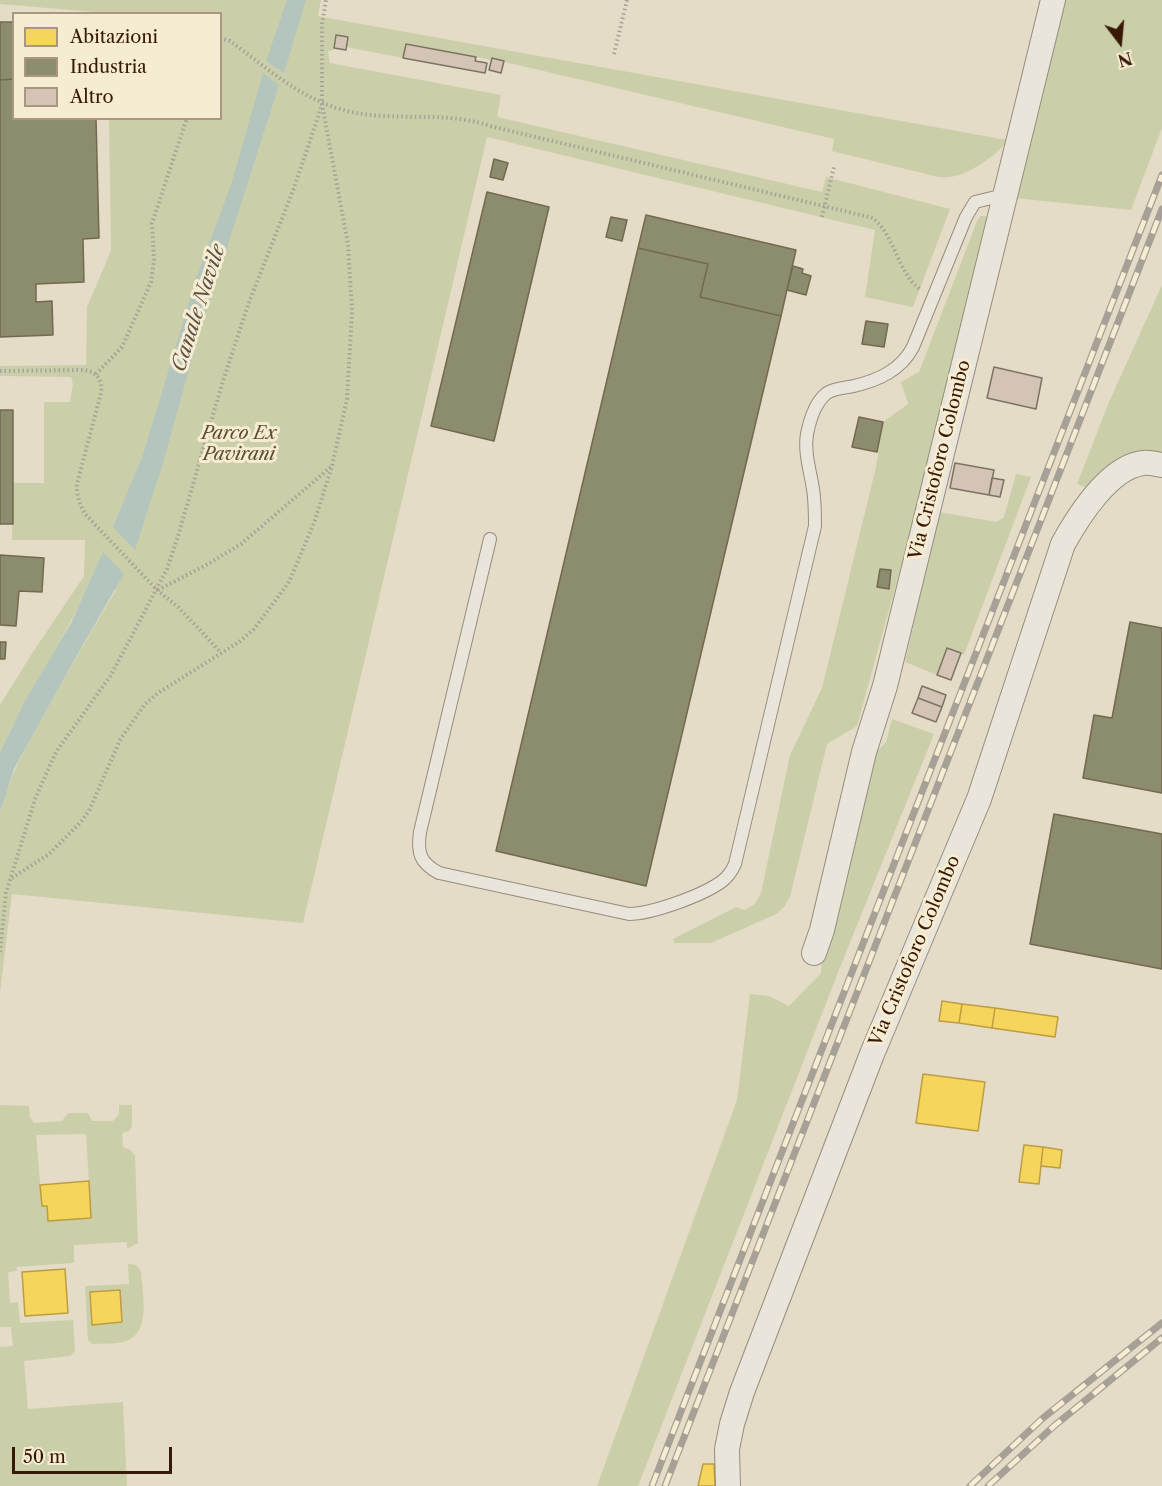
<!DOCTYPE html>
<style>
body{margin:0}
#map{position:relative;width:1162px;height:1486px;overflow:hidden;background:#e4dcc6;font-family:"Libre Caslon Text",serif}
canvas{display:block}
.legend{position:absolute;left:12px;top:12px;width:210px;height:108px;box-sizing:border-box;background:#f6ecd2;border:2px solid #aa9780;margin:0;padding:8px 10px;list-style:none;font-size:18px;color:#381806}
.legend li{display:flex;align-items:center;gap:12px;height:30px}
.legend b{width:30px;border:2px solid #aa9780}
.north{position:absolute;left:1090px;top:12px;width:60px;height:60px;-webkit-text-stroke:4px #f6ecd2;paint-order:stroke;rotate:164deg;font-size:16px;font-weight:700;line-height:24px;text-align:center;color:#381806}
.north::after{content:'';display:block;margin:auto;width:21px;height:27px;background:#381806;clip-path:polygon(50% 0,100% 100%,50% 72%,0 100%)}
.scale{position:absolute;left:12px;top:1447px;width:160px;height:27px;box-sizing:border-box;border:3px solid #381806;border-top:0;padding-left:8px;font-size:18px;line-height:21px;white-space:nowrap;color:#381806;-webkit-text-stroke:4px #f6ecd2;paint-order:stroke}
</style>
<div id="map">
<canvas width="1162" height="1486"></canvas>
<ul class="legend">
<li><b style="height:16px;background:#f6d55c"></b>Abitazioni</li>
<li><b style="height:16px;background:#8c8c6e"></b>Industria</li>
<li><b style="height:16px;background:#d4c4b5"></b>Altro</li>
</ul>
<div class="north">N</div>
<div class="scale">50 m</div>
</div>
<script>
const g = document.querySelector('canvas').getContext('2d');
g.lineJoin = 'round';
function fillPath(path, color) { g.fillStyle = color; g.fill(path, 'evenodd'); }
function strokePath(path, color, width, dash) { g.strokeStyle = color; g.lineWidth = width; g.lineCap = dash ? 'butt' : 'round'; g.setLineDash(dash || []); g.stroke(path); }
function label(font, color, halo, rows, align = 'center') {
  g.font = font + ' "Libre Caslon Text",serif'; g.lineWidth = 6; g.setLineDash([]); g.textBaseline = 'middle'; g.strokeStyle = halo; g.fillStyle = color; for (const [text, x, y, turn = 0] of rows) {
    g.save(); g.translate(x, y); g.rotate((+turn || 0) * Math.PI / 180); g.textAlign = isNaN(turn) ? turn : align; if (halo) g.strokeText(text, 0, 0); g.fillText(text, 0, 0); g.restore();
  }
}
const green = new Path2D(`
 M0,0h287l-2,8 17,4 4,-12h15l-3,16 10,2 679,122c-5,12 -34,30 -45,34 -8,3 -16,4 -24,3l-106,-26 2,-12 -342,-80 -1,1 -85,-16 -3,14 -57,-11 -12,1v2l-6,1 2,12 171,32 -4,22 325,75 4,-15 124,32 -37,98 -48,-10 10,-67 -388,-93 -184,786 -291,-29 -12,98v-180c9,-36 27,-67 45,-99 23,-42 47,-83 71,-123l-29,-1c-26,56 -61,107 -87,163v-47l31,-50 53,-79 1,-36h-73l1,-57h31v-81h26l3,-18 -2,-7 -71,-1v-10l86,-1 1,-58 24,-56 -2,-132 111,-1v-104l-113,-1 -107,-9z
 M1063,0h99v128l-31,82 -117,-12z
 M980,216h5l4,2 -60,246 -72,262 -30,18 -37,153 -6,10 -8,7 -65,29h-37l-1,-4 63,-32 9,3 10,-6 6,-11 29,-138 32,-67 54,-221 7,-45 25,-18 -7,-22 18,-10 58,-151z
 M1162,285v173l-69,32 -16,-6 32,-82z
 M1016,474l15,3 -67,178 -17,-7 -10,27 -32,-13 34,-150 58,10 7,-5z
 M892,719l42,15 -95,236 -201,516h-41l140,-386 13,-106 19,2 20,10 32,-33 1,-15 49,-200 15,-16z
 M0,1105l29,1 1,11 4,6 28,-2 6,-8h20l4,8h21l6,-7v-9h13v21l-3,5 -7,2 1,14 7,3 5,5 3,88 -11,6v-7l-53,3v17l-2,1 -55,4v4l-9,1 2,31 8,-1 2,21 53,-3 2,31 -5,5 -46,5 4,48 95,-7 4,84h-127v-139l13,-1 -2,-19h-11zM86,1134l5,84 -43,2 -1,-14h-5l-6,-71z
 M128,1264l8,1 5,6c1,21 11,61 -15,70 -10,4 -23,2 -34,3l-4,-4 -3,-54 44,-2z`);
const water = new Path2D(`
 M287,0h19l-22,73 -18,-12z
 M263,73l16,12 -82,256 -34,122 -28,87 -22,-23 30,-72 53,-176 35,-94z
 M103,552l21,22 -48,83 -62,112 -14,43v-60l25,-51 46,-78z`);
const homes = new Path2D(`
 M942,1001l20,3 -3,19 -20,-2z
 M962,1004l33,4 -3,20 -33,-5z
 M995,1008l63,9 -3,20 -63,-9z
 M923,1074l62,8 -7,49 -62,-8z
 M1024,1145l19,2 -4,37 -20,-2z
 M1043,1147l19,3 -2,18 -19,-2z
 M89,1181l2,37 -43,3 -1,-15h-5l-2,-21z
 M65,1269l3,44 -43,3 -3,-44z
 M120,1290l2,32 -30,3 -2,-33z
 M703,1464h11l1,22h-17z`);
const industry = new Path2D(`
 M0,22h14v57l-14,1z
 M14,79v39h82l3,120 -16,1 1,43 -48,2v18l16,-1 1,34 -53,2v-257z
 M494,159l14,4 -5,17 -13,-3z
 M487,192l62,15 -55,234 -63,-15z
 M646,215l150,35 -15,66 -81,-19 8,-33 -70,-16z
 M611,217l16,3 -5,21 -16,-4z
 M638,248l70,16 -8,33 81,19 -135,570 -150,-35z
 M793,266l10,3 -1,4 9,3 -5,19 -19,-5z
 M866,321l22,3 -4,23 -22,-3z
 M0,410h13v114h-13z
 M859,417l24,5 -6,30 -25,-5z
 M0,555l44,3 -2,34 -23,-1 -3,35 -16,-1z
 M880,569l11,1 -2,19 -12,-2z
 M1130,622l32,6v165l-79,-15 11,-63 18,3z
 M0,642h6l-1,17h-5z
 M1054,814l108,20v135l-132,-25z`);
const building = new Path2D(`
 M336,35l12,2 -2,13 -12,-2z
 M406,44l70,13 -1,4 12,2 -2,10 -82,-15z
 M492,58l12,3 -3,12 -12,-3z
 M994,367l48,11 -6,31 -49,-11z
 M955,463l39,7 -5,25 -39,-7z
 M992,478l12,2 -4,17 -11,-2z
 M947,648l14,5 -10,27 -14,-5z
 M922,686l24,9 -4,12 -24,-9z
 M918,698l24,9 -6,15 -24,-9z`);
const path = new Path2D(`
 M220,38l10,3c40,29 77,64 127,72 44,8 90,-2 133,13l383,92c22,18 25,56 48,72
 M614,54l13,-54
 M822,217l12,-50
 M0,371l84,-1c13,2 19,10 17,23l-24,91c-1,10 3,21 8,30l72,76 21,17 22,23 21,23
 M96,374l26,-27 29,-65 3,-22 -2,-37 35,-105
 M158,590l50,-26 33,-20 91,-78
 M12,878l37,-24 32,-32 8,-11 31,-71 25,-36 13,-11 81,-51 15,-13 35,-47 25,-59 18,-57 15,-67 5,-87 -4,-68 -26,-140v-80l4,-24
 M0,952l6,-59 29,-94 21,-47 55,-77 56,-106 11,-33 44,-152 26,-79 46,-117 28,-83`);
const lane = new Path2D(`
 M490,539l-70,293c-3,21 0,31 19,41l190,41c23,0 74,-19 92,-32 7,-5 11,-11 14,-18l80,-338c0,-13 0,-25 -2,-37 -3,-19 -9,-37 -6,-55 3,-15 8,-32 20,-41 8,-5 18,-5 27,-7 25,-6 47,-16 59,-39l53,-130 9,-15 29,-7`);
const street = new Path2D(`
 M814,953l8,-23 42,-178 21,-66 168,-686
 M728,1486l-1,-37 5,-25 10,-32 130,-338 107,-255 84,-255c15,-27 46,-77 80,-81 6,-1 13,1 19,2`);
const rail = new Path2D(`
 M652,1486l510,-1311
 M665,1486l497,-1277
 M970,1486l73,-68 119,-95
 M988,1486l66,-60 108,-88`);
const parkNames = [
 ["Parco Ex",239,434],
 ["Pavirani",239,455]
];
const streetNames = [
 ["Via Cristoforo Colombo",940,460,-76],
 ["Via Cristoforo Colombo",915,951,-67]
];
const waterNames = [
 ["Canale Navile",199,308,-72]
];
fillPath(green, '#cbcfa9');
fillPath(water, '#b4c5be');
fillPath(homes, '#f6d55c');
strokePath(homes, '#bd9c42', 1.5);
fillPath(industry, '#8c8c6e');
strokePath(industry, '#73694f', 1.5);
fillPath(building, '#d4c4b5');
strokePath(building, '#7d7365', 1.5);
strokePath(lane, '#958d7e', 14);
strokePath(street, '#958d7e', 26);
strokePath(path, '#a7a096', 4, [1.5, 3]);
strokePath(lane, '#e9e5da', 12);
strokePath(street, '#e9e5da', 24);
strokePath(rail, '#a7a096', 7);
strokePath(rail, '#f6ecd2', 4.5, [14]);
label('italic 18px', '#5e4c30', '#f6ecd2', parkNames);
label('18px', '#381806', '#f6ecd2', streetNames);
label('italic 20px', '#5c5145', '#f6ecd2', waterNames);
</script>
